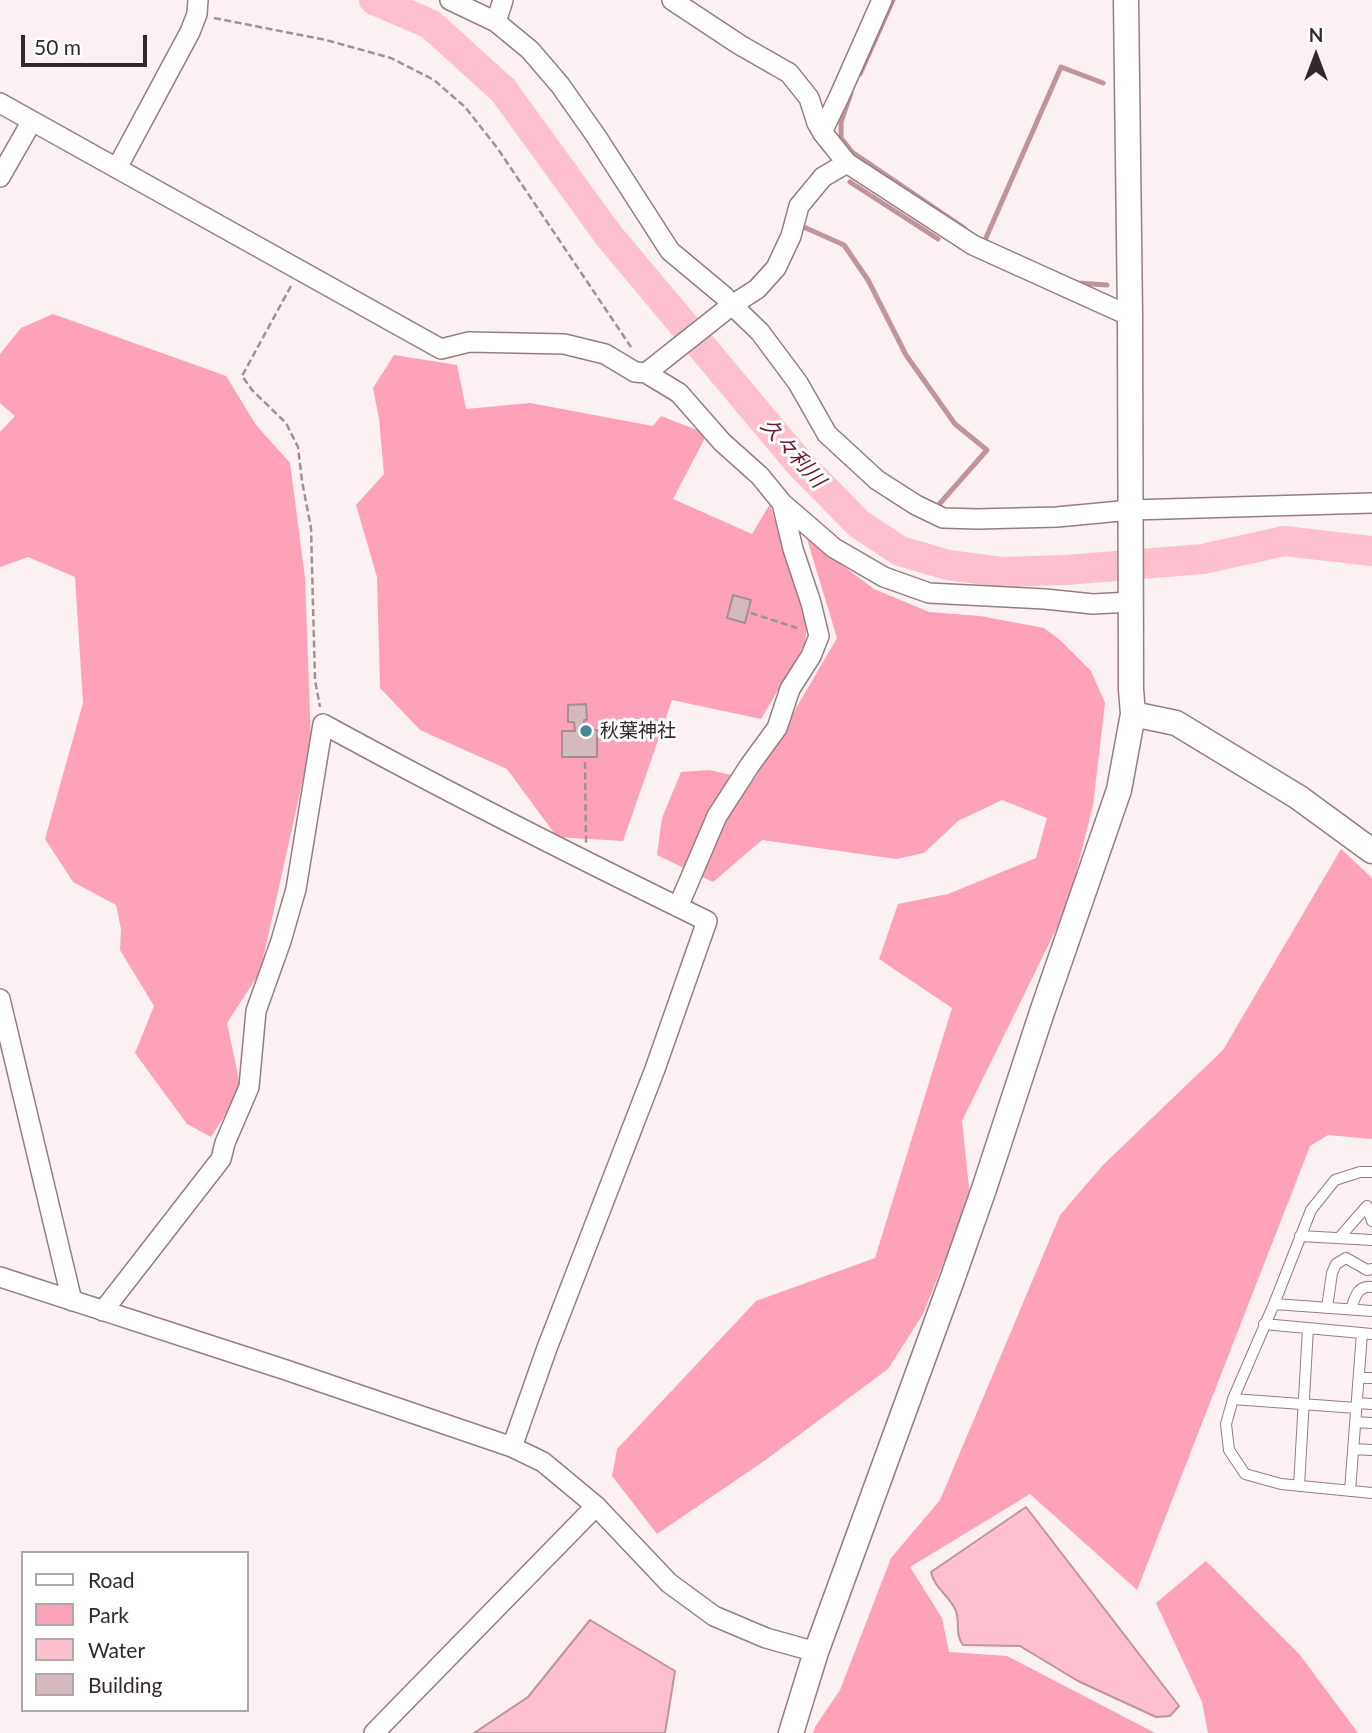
<!DOCTYPE html>
<meta charset="utf-8">
<style>
body{margin:0}
#map{position:relative;width:1372px;height:1733px;overflow:hidden;background:#fbf0f2;font-family:Lato,sans-serif}
canvas{display:block}
.legend{position:absolute;left:21px;top:1551px;width:228px;height:161px;box-sizing:border-box;background:#fff;border:2px solid #ada9aa;margin:0;padding:9px 12px;list-style:none;font-size:21px;color:#33292b}
.legend li{display:flex;align-items:center;gap:14px;height:35px}
.legend b{width:35px;border:2px solid #ada9aa}
.north{position:absolute;left:1281px;top:21px;width:70px;height:70px;-webkit-text-stroke:5px #fff;paint-order:stroke;rotate:0deg;font-size:19px;font-weight:700;line-height:28px;text-align:center;color:#33292b}
.north::after{content:'';display:block;margin:auto;width:24px;height:32px;background:#33292b;clip-path:polygon(50% 0,100% 100%,50% 72%,0 100%)}
.scale{position:absolute;left:21px;top:35px;width:126px;height:32px;box-sizing:border-box;border:4px solid #33292b;border-top:0;padding-left:9px;font-size:21px;line-height:24px;white-space:nowrap;color:#33292b;-webkit-text-stroke:5px #fff;paint-order:stroke}
</style>
<div id="map">
<canvas width="1372" height="1733"></canvas>
<ul class="legend">
<li><b style="height:9px;background:#fff"></b>Road</li>
<li><b style="height:19px;background:#fea2b9"></b>Park</li>
<li><b style="height:19px;background:#fec0ce"></b>Water</li>
<li><b style="height:19px;background:#d4b9bf"></b>Building</li>
</ul>
<div class="north">N</div>
<div class="scale">50 m</div>
</div>
<script>
const g = document.querySelector('canvas').getContext('2d');
g.lineJoin = 'round';
function fillPath(path, color) { g.fillStyle = color; g.fill(path, 'evenodd'); }
function strokePath(path, color, width, dash) { g.strokeStyle = color; g.lineWidth = width; g.lineCap = dash ? 'butt' : 'round'; g.setLineDash(dash || []); g.stroke(path); }
function label(font, color, halo, rows, align = 'center') {
  g.font = font + ' Lato,"Noto Sans JP",sans-serif'; g.lineWidth = 6; g.setLineDash([]); g.textBaseline = 'middle'; g.strokeStyle = halo; g.fillStyle = color; for (const [text, x, y, turn = 0] of rows) {
    g.save(); g.translate(x, y); g.rotate((+turn || 0) * Math.PI / 180); g.textAlign = isNaN(turn) ? turn : align; if (halo) g.strokeText(text, 0, 0); g.fillText(text, 0, 0); g.restore();
  }
}
const green = new Path2D(`
 M53,314l173,62 30,49 34,38 15,115 6,165 -51,229 -33,51 14,67 -30,47 -24,-13 -52,-71 19,-47 -34,-56 1,-21 -5,-24 -43,-23 -28,-43 38,-136 -8,-126 -47,-20 -28,10v-135l15,-16 -15,-13v-49l21,-26z
 M394,355l63,10 9,44 64,-6 123,23 8,-10 46,18 -34,65 79,35 18,-30 37,122 -2,18 -44,75 -89,-19 -49,141 -66,-4 -50,-68 -87,-39 -40,-42 -3,-111 -21,-72 28,-31 -5,-55 -6,-31z
 M807,539l67,50 55,23 51,4 64,12 16,12 31,31 14,32 -12,102 -25,100 -106,216 8,76 -47,117 -35,55 -124,92 -107,73 -45,-58 5,-27 139,-148 119,-43 77,-250 -73,-49 19,-55 50,-10 88,-36 11,-40 -45,-18 -44,21 -34,32 -28,6 -134,-19 -49,42 -56,-27 5,-37 19,-46 28,-2 45,10 83,-142z
 M1341,849l31,29v261l-44,-4 -18,11 -173,444 -107,-96 -120,73 32,51 7,34 58,4 148,77h-342l2,-6 25,-37 51,-132 49,-58 120,-285 43,-50 120,-115z
 M1206,1561l94,94 58,78h-150l-6,-31 -46,-99z`);
const water = new Path2D(`
 M1026,1507l153,199 -9,10 -14,1 -78,-36 -58,-35 -57,-1c-8,-10 -3,-22 -7,-34 -6,-15 -22,-23 -25,-39z
 M590,1620l85,51 -10,62h-191l54,-36z`);
const stream = new Path2D(`
 M860,74l33,-74
 M851,93l-10,29v16l11,14 112,76
 M850,182l88,57
 M797,224l47,21 24,35 38,75 49,69 32,26 -52,59
 M985,240l76,-173 42,16
 M1073,281l5,2 29,2`);
const river = new Path2D(`
 M374,0l56,24 73,66 106,146 191,228 59,60 41,27 48,14 54,7 64,-2 137,-11 81,-18 88,10`);
const building = new Path2D(`
 M733,595l18,5 -6,23 -18,-5z
 M586,704l1,16h-3v9l13,1v27h-35v-26h13l-1,-9h-6v-17z`);
const path = new Path2D(`
 M214,18l112,22 65,18 43,22 31,27 33,42 133,198
 M291,286l-49,90 10,14 34,33 12,24 4,34 9,47 4,152 5,27
 M751,613l46,15
 M585,762l1,81`);
const service = new Path2D(`
 M1372,1172h-12l-25,8 -24,30 -37,94 -41,95 -7,25 3,26 16,24 36,10 91,9
 M1300,1236l72,4
 M1339,1238l28,-32 5,15
 M1274,1304l98,7
 M1327,1308l5,-35 4,-9 10,-6 21,12 5,-1
 M1351,1309c4,-11 6,-24 21,-22
 M1264,1324l108,10
 M1359,1378h13
 M1233,1399l123,9
 M1357,1403l15,1
 M1356,1422l16,1
 M1353,1449l19,1
 M1299,1486l9,-158
 M1350,1491l12,-158`);
const minor = new Path2D(`
 M450,0l46,22 34,28 30,35 36,51 74,115 54,45 8,9 28,27 38,51 29,51 50,46 39,25 27,13 35,1 79,-2 74,-7 241,-7
 M672,0l68,45 49,28 20,25 8,25 5,9 25,31 126,82 157,71
 M496,22l7,-22
 M0,103l441,246 28,-7 95,2 41,10 30,18 11,1 33,20 43,49 38,34 22,27 52,45 50,29 45,16 116,6 48,5 38,-2
 M822,132l17,-35 43,-97
 M117,168l73,-136 7,-18 1,-14
 M0,177l32,-56
 M646,373l86,-68 25,-16 19,-21 15,-32 8,-30 24,-29 24,-14
 M678,907l39,-91 33,-51 27,-37 13,-39 21,-33 8,-20 -8,-33 -18,-54 -11,-46
 M0,999l72,302
 M0,1277l286,93 226,77 31,15 53,44 73,77 45,33 52,22 50,14
 M103,1311l118,-152 4,-16 24,-56 7,-76 25,-70 15,-52 27,-165c126,69 255,134 384,197l-52,148 -108,279 -35,99
 M374,1733l222,-227`);
const tertiary = new Path2D(`
 M1133,714l43,9 122,74 74,54
 M791,1733l25,-81 137,-375 31,-88 58,-177 77,-222 14,-76 -2,-25 -1,-373 -4,-316`);
const markers = [
 [586,731,7,"#438894"]
];
const poiNames = [
 ["秋葉神社",600,731]
];
const waterNames = [
 ["久々利川",793,453,48]
];
fillPath(green, '#fea2b9');
fillPath(water, '#fec0ce');
strokePath(water, '#c1939d', 2);
strokePath(stream, '#c1939d', 5);
strokePath(river, '#fec0ce', 30);
fillPath(building, '#d4b9bf');
strokePath(building, '#a78e93', 2);
strokePath(service, '#967d82', 12);
strokePath(minor, '#967d82', 22);
strokePath(tertiary, '#967d82', 27);
strokePath(path, '#9d9294', 2.5, [7, 3.5]);
strokePath(service, '#fff', 10);
strokePath(minor, '#fff', 19);
strokePath(tertiary, '#fff', 24);
for (const [x, y, r, color] of markers) { const dot = new Path2D(); dot.arc(x, y, r, 0, 2 * Math.PI); g.fillStyle = color; g.fill(dot); strokePath(dot, '#fff', 2.5); }
label('19px', '#33292b', '#fff', poiNames, 'left');
label('italic 21px', '#6f1938', '#fff', waterNames);
</script>
